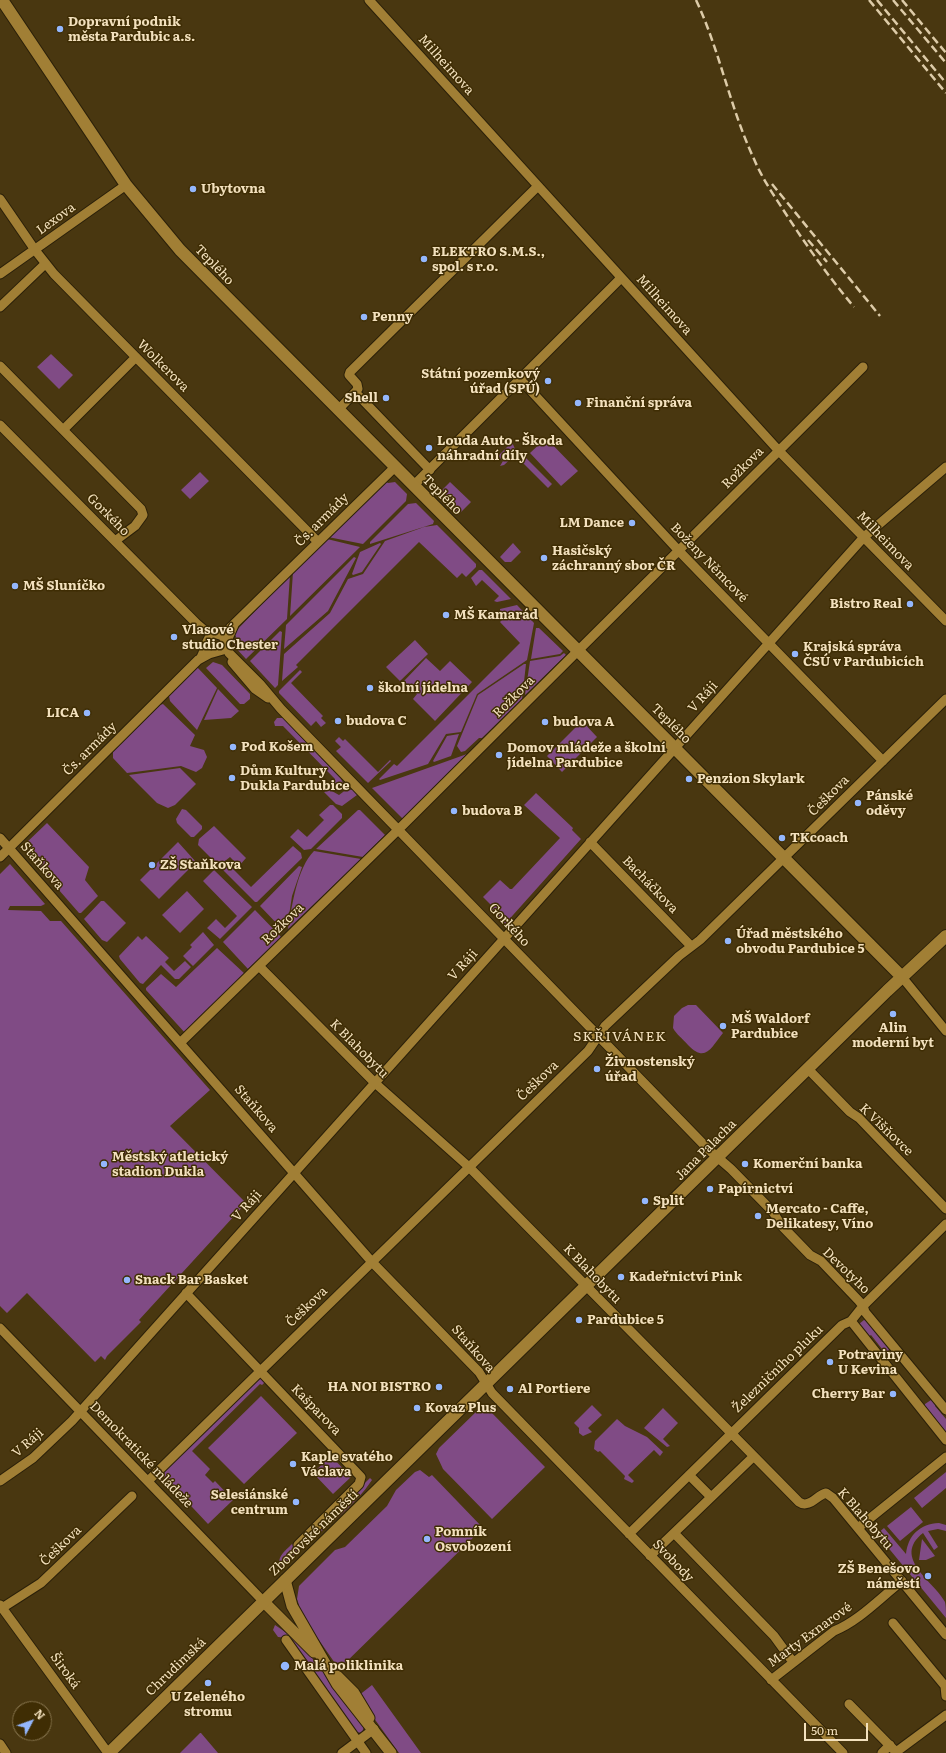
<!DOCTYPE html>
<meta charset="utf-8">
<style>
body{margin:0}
#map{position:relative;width:946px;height:1753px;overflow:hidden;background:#493710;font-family:Literata,serif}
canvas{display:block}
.north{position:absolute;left:12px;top:1701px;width:40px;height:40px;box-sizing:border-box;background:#3f2d04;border:1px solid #87754e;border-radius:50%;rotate:49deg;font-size:11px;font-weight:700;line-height:16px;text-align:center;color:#f3e1be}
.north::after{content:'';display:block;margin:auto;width:14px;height:18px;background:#94b7fd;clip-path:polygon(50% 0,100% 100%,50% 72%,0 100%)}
.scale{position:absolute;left:804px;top:1723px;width:64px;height:18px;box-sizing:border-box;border:2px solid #f3e1be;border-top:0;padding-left:5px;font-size:12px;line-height:14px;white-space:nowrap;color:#f3e1be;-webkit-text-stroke:3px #3f2d04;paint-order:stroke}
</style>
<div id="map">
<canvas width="946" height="1753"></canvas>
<div class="north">N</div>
<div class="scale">50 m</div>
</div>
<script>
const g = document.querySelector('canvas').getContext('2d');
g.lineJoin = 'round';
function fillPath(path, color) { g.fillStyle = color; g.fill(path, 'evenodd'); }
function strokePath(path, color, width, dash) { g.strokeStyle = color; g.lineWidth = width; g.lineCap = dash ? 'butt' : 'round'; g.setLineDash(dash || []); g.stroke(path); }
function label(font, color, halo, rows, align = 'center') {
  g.font = font + ' Literata,serif'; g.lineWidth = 3; g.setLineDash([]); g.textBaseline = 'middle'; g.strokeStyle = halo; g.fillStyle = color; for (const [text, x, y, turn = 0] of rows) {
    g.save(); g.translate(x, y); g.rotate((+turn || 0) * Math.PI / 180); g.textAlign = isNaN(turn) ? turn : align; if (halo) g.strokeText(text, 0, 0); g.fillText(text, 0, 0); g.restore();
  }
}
const green = new Path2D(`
 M51,354l22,21 -14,14 -22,-22z
 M546,438l32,33 -17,15 -31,-33z
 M512,442l3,7v6l-11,10 -4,1 3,-5 -5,-5z
 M524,456l28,28 -4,4 -28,-28z
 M200,472l9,9 -19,18 -9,-9z
 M385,481l3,2 7,-1 12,12 -1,7 -43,43 -35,-7z
 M450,482l21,20 -13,13 -21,-20z
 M416,503l18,18 -1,3 -63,20v-2l38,-38z
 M437,525l39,39v3l-10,10 -4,-4 -5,5 -38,-36 -123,123 2,2 -16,14 2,-27 46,-41 18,-34 15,-5 22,-33 39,-14z
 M327,539l33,8 -70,69 3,-44z
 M380,543l1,1 -19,28 -9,3 -1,-1 8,-22z
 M513,543l8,9 -10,10h-6l-5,-5z
 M354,557l2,1 -28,53 -44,38 2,-24z
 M479,570h3l29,29 -14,3 -3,-1 5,-5 -17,-16 -6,6 -5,-8z
 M290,575l-3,44 -41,40 -12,-13 2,-10 -3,-2z
 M517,605l17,18 -7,37 -50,34 -16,38 -15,2 -18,30 -48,16 -1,-1 15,-15 3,2 123,-123 -20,-21 4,-4 -4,-4v-5z
 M536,628h3l24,23 -3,3 -29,5z
 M280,631l2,1 -4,53 -3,3 -25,-27z
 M415,640l13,14 -28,27 -14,-14z
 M564,653l2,2 -41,40 5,-34 30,-5z
 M426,658l14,13 10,-10 22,21 -37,39 -22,-22 4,-5 -13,-13z
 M213,662l9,3 28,29v5l-6,5h-4l-34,-36z
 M524,664h2l-4,35 -40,39h-3l-14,13 -4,1 -4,-6 21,-51z
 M197,667l20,21 -20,42 -27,-29 -1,-5z
 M300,670l2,2 -11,11 32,33 -2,2 5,5 -5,4 -5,-6 -5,5 -32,-33v-2z
 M218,689l21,22 -8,7 -27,2z
 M163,704l32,31 -5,11 14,4 3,7 -5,11 -6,4 -15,-6 -54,7 -14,-15v-7l47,-46z
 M277,718h6l58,61 2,4 -2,3 -7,1 1,-8 -52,-53h-8l-1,-4z
 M582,721l15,16 -35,35 -15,-16z
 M459,734l-8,22 -17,6 -1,-1 14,-25z
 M339,737l4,4 2,-2 33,33 12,-12 1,1 -23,22 -32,-32 5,-4 -6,-6z
 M467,754l-56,56 2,2 -9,8 -32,-32z
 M180,768l16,16 -21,21 -7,3 -11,-5 -28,-28z
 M347,789l6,1 4,5 -15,11 -6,-2 -12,-12 6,-2 9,5z
 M536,793l37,35 -1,2 9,9 -76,85 -15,-15 1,-4 -8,-8 17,-17 10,9h2l48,-51 -36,-33z
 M330,805h3l9,9v4l-31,31 -7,1 -14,-13 8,-8 9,8 17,-17 -5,-5z
 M182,809l4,1 16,16v3l-8,8h-3l-14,-14 -1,-4z
 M358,810h2l25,25 -22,22 -47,-8z
 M47,823l42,44 -4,13 13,16 -17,17h-2l-55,-63v-5z
 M214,826l32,32 -7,8 -9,-9 -5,4 26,26 42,-41 8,7 1,5 -45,44h-2l-57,-57 1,-6z
 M178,842l18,20 -37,37 -19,-19z
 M314,851l47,8 -73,70c4,-23 9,-61 26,-78z
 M10,864l35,40 -4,2h-31l-2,4 33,1 9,10h11l149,169 -40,36 76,77 -107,117 2,2 -34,34 -2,4 -4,-4 -6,6 -68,-69 -20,20 -7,-7v-432z
 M299,866l3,1 -10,29 -4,26 -7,6 -21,-22z
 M214,870l38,37 -32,32 -13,-11 9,-9 9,9 12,-12 -34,-35z
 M187,891l17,18 -24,24 -18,-18z
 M101,901h3l22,22 -19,19 -5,-2 -18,-21z
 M255,910l26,27 -33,32 -25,-27z
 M203,932l11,13 -21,21 -10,-10 9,-9 -2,-2z
 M138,936l4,4 4,-4 23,22 -4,4 9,9 11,-10 6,6 -12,12h-4l-14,-14 -18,19 -3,-1 -20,-24 -1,-3z
 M217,948l28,26 -51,48v4l-8,8 -40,-44v-2l15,-14 15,13z
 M688,1005h8l27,28c-11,13 -17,31 -35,12 -5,-6 -12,-11 -15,-17l1,-12 8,-8z
 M864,1320l3,1 21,26 1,3 -4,4 -5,-2 2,-3 -11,-14 -3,2 -9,-13z
 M260,1376l7,4 -5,5 -2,-1 -68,67 18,18 -5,6 8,8 2,-2 18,19 -25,24 -47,-50z
 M261,1396l36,37 -53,51 -36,-36z
 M931,1400l5,2 -1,4 11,13v13l-17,-21h-4v-7z
 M592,1405l10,10 -14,13 4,4 -9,4 -4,-3v-5l-5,-5z
 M663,1408l15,15 -15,16 7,7 -3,1 -23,-19z
 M488,1409l57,58 -53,52 -49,-50 -7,-15 3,-6 39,-38z
 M617,1419l8,7 22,11 16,15 -3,4 -6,-6 -26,25 6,6 -2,2 -8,-4 1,-3 -25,-25 -2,1 -4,-3 1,-8z
 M331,1456l20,21 -18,17 -20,-21z
 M420,1470l9,7 3,-2 51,53 -144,141 -43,-62 3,-2 -2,-6 2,-13 36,-36 10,-3 42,-41 9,-16 19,-18z
 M946,1472v16l-24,20 -8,-10z
 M370,1478l2,2c-17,26 -41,42 -64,63 -10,8 -18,17 -27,26 -6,-11 4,-18 11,-25l6,5z
 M911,1507l12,15 -23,19 -13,-15z
 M939,1523l7,2v6l-8,-2 -10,2 10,16 -4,3 -11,-17c-32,25 12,49 22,69 1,4 1,11 1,16l-69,-84 7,-6 22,26c2,-19 14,-30 33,-31z
 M922,1539l13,17 -9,4h-7z
 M275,1625c34,21 65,69 89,101l-2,7 -6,-1 -67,-94 -11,-1 -5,-7z
 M372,1685l49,68h-22l-41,-57z
 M201,1733l17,20h-38l20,-20z`);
const minor = new Path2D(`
 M369,0l410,451 167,170
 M0,199l35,51 19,24 264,268
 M0,274l126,-89
 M0,307l45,-43
 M0,366l141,143 2,6 -8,11 -20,15
 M520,379l159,172 204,210
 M356,393l74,77
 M338,410l20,-21 -1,-5 -8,-9 1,-3 188,-186
 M0,425l197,199 7,6 19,6 6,17 31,31 21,25 428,441 22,19 42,43 8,13 29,30 11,6 38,40 4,5 2,6 81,98
 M63,430l73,-73
 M413,486l208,-208
 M230,628l165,-161
 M200,659c7,-10 4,-24 18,-26
 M232,662l23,27 13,9
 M0,838l372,424 107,110 13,21 351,360
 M590,842l101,104
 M0,857l198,-197 11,-6 14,-4 11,-25
 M259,966l116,117 94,84 330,335c10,7 18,-7 27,-9l7,5 113,137
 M902,977l44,54
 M180,1043l219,-214 464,-462
 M808,1069l42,43 9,6 87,91
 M186,1293l175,184 -2,7 -61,61
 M851,1321l95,119
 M0,1328l263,273
 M689,1475l22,22
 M0,1481l33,-23 39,-37 792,-884 82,-70
 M148,1481l440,-430 17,-25 74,-70 21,-16 246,-241
 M858,1528l88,-71
 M674,1533l100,103 19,26
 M629,1534l213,-209 9,-4 12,-15 83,-82
 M650,1556l104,-100
 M0,1605l108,148
 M2,1608l39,-25 91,-87
 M893,1623l52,63 1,10
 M286,1640l80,113
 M771,1680l63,-49c25,-10 46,-33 68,-50
 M849,1704l48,49
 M0,1744l6,9
 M896,1752l50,-37
 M342,1753l32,-24
 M882,1753l8,-8`);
const tertiary = new Path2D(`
 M285,1580l7,26 45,78 54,69
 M263,1601l51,51
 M337,1676l17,17 15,25`);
const secondary = new Path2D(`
 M2,0l124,185 54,65 722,727
 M109,1753l778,-762 59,-55`);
const rail = new Path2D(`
 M696,0c24,51 34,108 58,159 8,19 19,35 30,52 22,34 44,65 70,96
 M869,0l77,93
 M877,0l69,83
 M893,0l53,63
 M902,0l44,53
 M772,184l108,132
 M808,240l19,22`);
const markers = [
 [60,29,4,"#94b7fd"],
 [193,189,4,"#94b7fd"],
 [424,259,4,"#94b7fd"],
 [364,317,4,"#94b7fd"],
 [548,381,4,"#94b7fd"],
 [386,398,4,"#94b7fd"],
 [578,403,4,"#94b7fd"],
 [429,448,4,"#94b7fd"],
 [632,523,4,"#94b7fd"],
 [544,558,4,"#94b7fd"],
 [15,586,4,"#94b7fd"],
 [910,604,4,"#94b7fd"],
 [446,615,4,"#94b7fd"],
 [174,637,4,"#94b7fd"],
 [795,654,4,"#94b7fd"],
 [370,688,4,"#94b7fd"],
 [87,713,4,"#94b7fd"],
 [338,721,4,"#94b7fd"],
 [545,722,4,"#94b7fd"],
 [233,747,4,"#94b7fd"],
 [499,755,4,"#94b7fd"],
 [232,778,4,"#94b7fd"],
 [689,779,4,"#94b7fd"],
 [858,803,4,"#94b7fd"],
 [454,811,4,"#94b7fd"],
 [782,838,4,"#94b7fd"],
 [152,865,4,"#94b7fd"],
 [728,941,4,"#94b7fd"],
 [893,1014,4,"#94b7fd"],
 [723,1026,4,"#94b7fd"],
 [597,1069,4,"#94b7fd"],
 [104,1164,4,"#94b7fd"],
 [745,1164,4,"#94b7fd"],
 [710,1189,4,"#94b7fd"],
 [645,1201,4,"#94b7fd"],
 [758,1216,4,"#94b7fd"],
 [621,1277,4,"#94b7fd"],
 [127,1280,4,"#94b7fd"],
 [579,1320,4,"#94b7fd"],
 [830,1362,4,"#94b7fd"],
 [439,1387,4,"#94b7fd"],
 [510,1389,4,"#94b7fd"],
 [893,1394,4,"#94b7fd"],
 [417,1408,4,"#94b7fd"],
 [293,1464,4,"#94b7fd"],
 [296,1502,4,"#94b7fd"],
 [427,1539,4,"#94b7fd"],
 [928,1576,4,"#94b7fd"],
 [285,1666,5,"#94b7fd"],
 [208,1683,4,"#94b7fd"]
];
const poiNames = [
 ["Dopravní podnik",68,22],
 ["města Pardubic a.s.",68,37],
 ["Ubytovna",201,189],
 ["ELEKTRO S.M.S.,",432,252],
 ["spol. s r.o.",432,267],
 ["Penny",372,317],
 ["Státní pozemkový",540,374,"right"],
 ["úřad (SPÚ)",540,389,"right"],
 ["Shell",378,398,"right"],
 ["Finanční správa",586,403],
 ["Louda Auto - Škoda",437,441],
 ["náhradní díly",437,456],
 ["LM Dance",624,523,"right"],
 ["Hasičský",552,551],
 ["záchranný sbor ČR",552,566],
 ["MŠ Sluníčko",23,586],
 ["Bistro Real",902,604,"right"],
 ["MŠ Kamarád",454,615],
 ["Vlasové",182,630],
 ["studio Chester",182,645],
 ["Krajská správa",803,647],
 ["ČSÚ v Pardubicích",803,662],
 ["školní jídelna",378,688],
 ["LICA",79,713,"right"],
 ["budova C",346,721],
 ["budova A",553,722],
 ["Pod Košem",241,747],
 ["Domov mládeže a školní",507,748],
 ["jídelna Pardubice",507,763],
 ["Dům Kultury",240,771],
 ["Dukla Pardubice",240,786],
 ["Penzion Skylark",697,779],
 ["Pánské",866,796],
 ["oděvy",866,811],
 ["budova B",462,811],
 ["TKcoach",790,838],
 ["ZŠ Staňkova",160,865],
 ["Úřad městského",736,934],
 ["obvodu Pardubice 5",736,949],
 ["MŠ Waldorf",731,1019],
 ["Pardubice",731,1034],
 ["Alin",893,1028,"center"],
 ["moderní byt",893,1043,"center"],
 ["Živnostenský",605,1062],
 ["úřad",605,1077],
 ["Městský atletický",112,1157],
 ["stadion Dukla",112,1172],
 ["Komerční banka",753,1164],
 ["Papírnictví",718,1189],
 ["Split",653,1201],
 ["Mercato - Caffe,",766,1209],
 ["Delikatesy, Víno",766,1224],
 ["Kadeřnictví Pink",629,1277],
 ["Snack Bar Basket",135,1280],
 ["Pardubice 5",587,1320],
 ["Potraviny",838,1355],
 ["U Kevina",838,1370],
 ["HA NOI BISTRO",431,1387,"right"],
 ["Al Portiere",518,1389],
 ["Cherry Bar",885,1394,"right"],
 ["Kovaz Plus",425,1408],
 ["Kaple svatého",301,1457],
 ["Václava",301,1472],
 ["Selesiánské",288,1495,"right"],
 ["centrum",288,1510,"right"],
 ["Pomník",435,1532],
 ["Osvobození",435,1547],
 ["ZŠ Benešovo",920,1569,"right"],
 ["náměstí",920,1584,"right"],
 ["Malá poliklinika",294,1666],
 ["U Zeleného",208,1697,"center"],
 ["stromu",208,1712,"center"]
];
const streetNames = [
 ["Milheimova",446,65,48],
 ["Lexova",56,219,-36],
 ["Teplého",214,265,46],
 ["Milheimova",664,305,48],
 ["Wolkerova",163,366,45],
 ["Rožkova",743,468,-45],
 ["Teplého",442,495,45],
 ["Gorkého",108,515,45],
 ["Čs. armády",322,520,-45],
 ["Milheimova",885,541,46],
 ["Boženy Němcové",709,563,46],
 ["Rožkova",514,697,-45],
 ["V Ráji",703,697,-48],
 ["Teplého",671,724,45],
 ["Čs. armády",90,749,-45],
 ["Češkova",829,796,-45],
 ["Staňkova",42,866,49],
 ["Bacháčkova",650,885,46],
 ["Rožkova",283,924,-44],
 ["Gorkého",509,925,47],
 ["V Ráji",463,965,-48],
 ["K Blahobytu",359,1049,45],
 ["Češkova",538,1081,-44],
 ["Staňkova",256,1109,49],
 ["K Višňovce",886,1130,44],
 ["Jana Palacha",706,1150,-45],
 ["V Ráji",247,1206,-48],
 ["Devotyho",846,1271,44],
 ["K Blahobytu",592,1274,46],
 ["Češkova",307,1307,-44],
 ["Staňkova",473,1349,49],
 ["Železničního pluku",778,1369,-44],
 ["Kašparova",316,1410,46],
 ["V Ráji",28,1443,-41],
 ["Demokratické mládeže",141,1455,46],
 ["K Blahobytu",865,1519,49],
 ["Zborovské náměstí",314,1533,-44],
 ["Češkova",61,1546,-44],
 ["Svobody",673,1561,46],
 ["Marty Exnarové",810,1635,-36],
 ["Chrudimská",176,1667,-44],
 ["Široká",65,1671,54]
];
const neighbourhoodNames = [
 ["SKŘIVÁNEK",620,1037]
];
fillPath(green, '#804b85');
strokePath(minor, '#2b2009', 11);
strokePath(tertiary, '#2b2009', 13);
strokePath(secondary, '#2b2009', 14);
strokePath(minor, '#a17f35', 9);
strokePath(tertiary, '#a17f35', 11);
strokePath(secondary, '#a17f35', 12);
strokePath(rail, '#ddcba8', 2.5, [8, 4]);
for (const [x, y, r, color] of markers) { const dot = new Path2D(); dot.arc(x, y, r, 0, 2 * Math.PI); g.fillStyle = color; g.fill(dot); strokePath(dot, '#3f2d04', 1.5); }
label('bold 13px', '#f3e1be', '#3f2d04', poiNames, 'left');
label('13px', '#f3e1be', '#3f2d04', streetNames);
g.letterSpacing = '1px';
label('14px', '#f3e1be', '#3f2d04', neighbourhoodNames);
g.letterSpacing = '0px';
</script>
